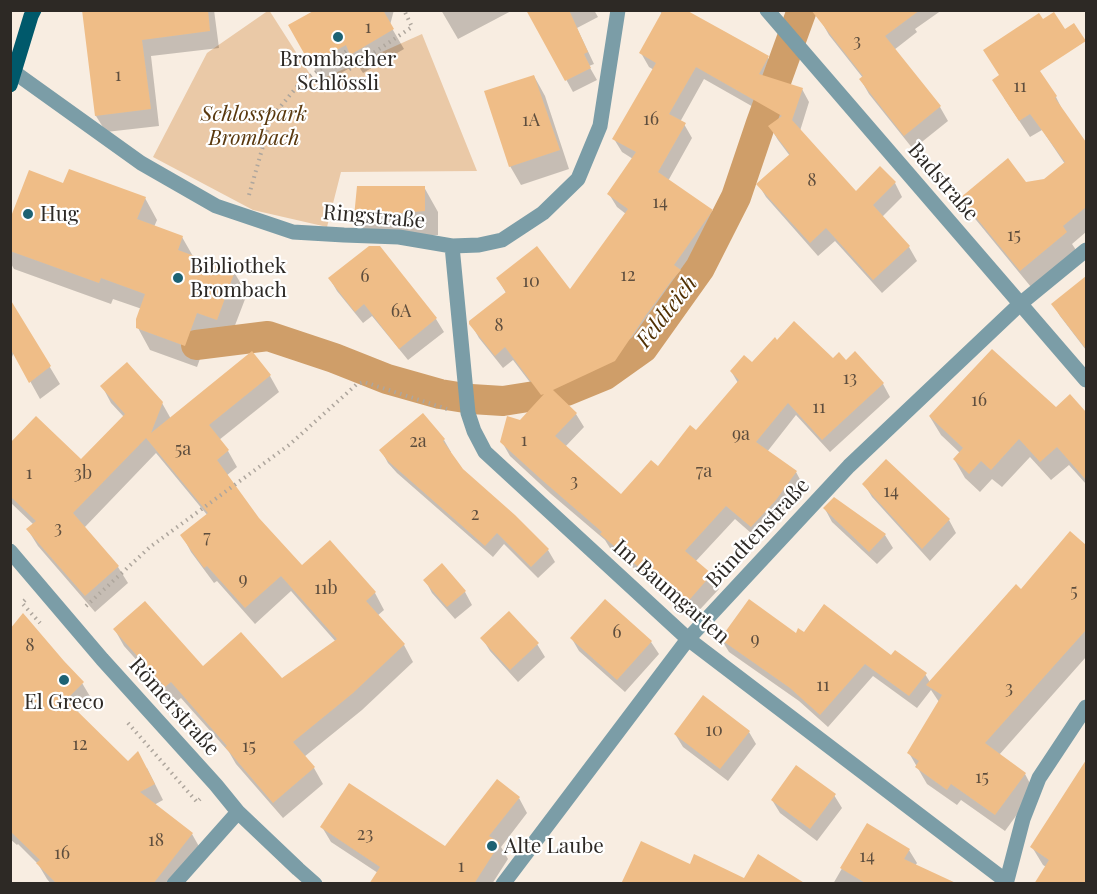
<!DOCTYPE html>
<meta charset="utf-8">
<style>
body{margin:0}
#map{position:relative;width:1097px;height:894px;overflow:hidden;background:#f8ede1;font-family:"Playfair Display",serif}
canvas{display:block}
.frame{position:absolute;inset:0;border:12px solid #2d2925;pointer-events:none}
</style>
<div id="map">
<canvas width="1097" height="894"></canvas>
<div class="frame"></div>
</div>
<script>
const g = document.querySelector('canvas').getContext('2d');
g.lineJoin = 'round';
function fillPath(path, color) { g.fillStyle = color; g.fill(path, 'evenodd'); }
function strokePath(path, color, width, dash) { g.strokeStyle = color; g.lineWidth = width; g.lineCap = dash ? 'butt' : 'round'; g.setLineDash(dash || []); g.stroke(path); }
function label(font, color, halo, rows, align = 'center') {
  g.font = font + ' "Playfair Display",serif'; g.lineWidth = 4.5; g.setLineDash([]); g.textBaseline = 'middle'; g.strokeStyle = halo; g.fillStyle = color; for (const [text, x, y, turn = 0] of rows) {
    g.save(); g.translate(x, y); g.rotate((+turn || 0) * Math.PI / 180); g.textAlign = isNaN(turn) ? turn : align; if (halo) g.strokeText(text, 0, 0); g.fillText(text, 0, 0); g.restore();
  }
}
const green = new Path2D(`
 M269,10l46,72 107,-48 55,137 -136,1 -14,55 -74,-17 -100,-53 54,-104z`);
const shadow = new Path2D(`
 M83,10h131l5,38 -68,8 8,70 -53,6 -10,-16z
 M318,10h76l-4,15 14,24 -41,24 -6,-9 -34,19 -33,-57z
 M441,10h72l-55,29z
 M528,10h66l4,7 -21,11 17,36 -5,2 8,14 -24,12z
 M659,10h24l85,48 7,13 -4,8 31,10 7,13 -9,29 55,62 25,-24 15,14 7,14 -20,20 27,30 8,14 -35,32 -47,-52 -17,15 -52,-59 -8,-13 32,-28 -12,-16 -8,-13 8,-6 -74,-42 -24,43 4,2 8,14 -24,43 44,30 7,14 -36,52 4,8 -8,8 -26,35 -30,46 -60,28 13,12 8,13 -19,20 56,49 37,-28 39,-35 41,-50 -7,-12 21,-7 81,-4 13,2 37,22 7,13 -60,55 -34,-37 -29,37 29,20 7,13 -20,28 -24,27 -24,-21 -40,43 16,13 8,14 -27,29 -82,-70 -5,-8 -54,-46 -41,-38 -8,-14 40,-44 -29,-38 -10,8 -24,-30 -8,-14 35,-31 -8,-14 72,12 56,-77 -9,-7 -8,-13 24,-35 -11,-7 -8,-13 40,-69 -5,-3 -8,-14 29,-28z
 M826,10h116l-27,19 2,3 -23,18 46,57 8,14 -35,28 -44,-55 -8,-14 2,-2 -34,-43 -8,-14z
 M534,76l11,20 24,73 -48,16 -11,-19z
 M1056,97l9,18 21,29v88l-14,12 4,6 -45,37 -59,-72 -10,-17 83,-18 20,-16 -23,-34 -12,7 -26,-39z
 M64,185l81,13 12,22 -3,7 28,10 12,21 40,14 13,22 -18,47 -20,-7 -12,33 -47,-17 -12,-22 4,-19 -29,-10 -2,5 -97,-35 -4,-7v-38z
 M424,187l14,25v23l-68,6 -14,-25z
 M379,248l57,71 8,13 -36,28 -36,-44 -9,7 -26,-32 -7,-12z
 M1086,278v72l-26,-34 -7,-12z
 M10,312l8,2 42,70 -20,15 -26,-47 -4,10z
 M252,353l18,23 9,16 -60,48 9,11 9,16 -11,9 32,43 44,48 27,-24 46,50 9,17 -7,6 27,29 9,17 -51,48 -58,47 10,11 9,16 -40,34 -47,-54 -7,-12 -48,-54 -6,5 -51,-57 -9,-16 88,38 79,12 54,-38 -45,-51 -36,33 -38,-43 -3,2 -23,-31 -9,-17 26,-19 -52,-63 -72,75 34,39 10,16 -33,29 -57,-66 -10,-16 6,-5 -24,-23v-57l71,17 43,-45 -13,-14 -9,-17 60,17 9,16z
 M1070,396l16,19v69l-17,-19 -18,15 -21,-23 -28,30 -10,-8 -12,13 -15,-14 -11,-19 6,-6 -19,-18 -11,-18 126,-8z
 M444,440l7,12 -1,1 12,17 86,80 7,12 -17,16 -34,-34 -11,13 -96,-84 -9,-10 -7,-13z
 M864,484l85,36 7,13 -26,28 -58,-64z
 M834,499l51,36 8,13 -16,16 -45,-42 -7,-13z
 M1070,533l16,14v110l-87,98 26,19 9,17 -29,40 -44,-31 -4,5 -30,-21 -18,-31 30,-51 -8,-12 -14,18 -44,-32 -45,51 -29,-26 -70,-49 -8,-13 83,-5 88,23 33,17 5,8 91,-91z
 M425,580l40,12 7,13 -17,14 -23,-26z
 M482,638l55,6 8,13 -27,25 -28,-31z
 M572,639l79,3 8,12 -34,38 -46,-41z
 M82,683l9,15 -14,15 51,50 19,5 16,32 -9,5 38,29 9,16 -27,34h-123l-4,-5 -9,-15 -20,-20 -1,1 -7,-6v-122z
 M749,732l7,12 -28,37 -45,-34 -8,-13z
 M1086,764v120h-50l10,-17 -3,-2 -11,-18z
 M834,795l8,13 -25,33 -37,-28 -8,-13z
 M519,798l8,15 -26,34 7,12 -16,25h-120l6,-11 -47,-31 -9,-15 123,21z
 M867,825l42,25 8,13 -2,3 36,18h-118z`);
const canal = new Path2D(`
 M196,345l72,-9 66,22 53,21 53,15 31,5 32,2 63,-10 39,-16 38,-27 57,-80 36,-71 25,-74 41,-113`);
const building = new Path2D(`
 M82,10h126l2,21 -68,9 9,69 -56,7z
 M315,10h68l11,19 -44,26 -4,-10 -36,19 -22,-39z
 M526,10h43l19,42 -4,2 7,14 -26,13z
 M663,10h23l38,21 45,25 -10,18 44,14 -11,32 64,71 24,-25 16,16 -23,23 37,41 -37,34 -47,-52 -16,15 -54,-59 34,-30 -22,-28 14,-10 -86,-49 -27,47 17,9 -28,49 55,38 -39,55 7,5 -9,10 -26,35 -31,46 -62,29 24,23 -22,23 66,58 30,-34 7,6 32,-41 6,5 43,-50 -9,-9 14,-16 8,7 23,-25 2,3 17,-19 39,37 6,-6 7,8 9,-9 29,32 -62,57 -34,-37 -32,39 41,29 -21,29 -25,27 -25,-21 -41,45 27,23 -28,32 -84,-72 2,-2 -60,-52 -42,-38 7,-26 13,4 24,-26 -3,1 -36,-48 -10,9 -26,-32v-3l37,-29 -10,-14 41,-32 33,43 58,-80 -21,-15 29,-42 -24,-13 44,-76 -17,-10z
 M811,10h109l-35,26 56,70 -37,30 -45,-57 4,-3z
 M1054,12l11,17 9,-6 12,18 -46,30 17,25 -2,2 31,44v65l-23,19 4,6 -47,39 -60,-73 48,-40 18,24 18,-3 21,-17 -35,-48 -11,7 -27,-41 7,-5 -16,-25 56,-37 4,6z
 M534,75l26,75 -51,17 -25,-76z
 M69,169l77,28 -9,22 46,17 -5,14 57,21 -18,49 -20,-7 -12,33 -49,-18v-9l9,-25 -44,-16 -2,5 -89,-32v-32l19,-49 34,13z
 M357,186h68v25l-71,6z
 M369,246h11l57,72 -38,31 -35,-45 -9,8 -27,-34z
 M1086,276v73l-35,-45z
 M10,299l41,67 -22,17 -19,-35z
 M992,349l64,58 14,-13 16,18v68l-29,-33 -17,15 -21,-23 -28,31 -10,-9 -12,13 -16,-15 10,-11 -34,-32z
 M252,351l19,24 -62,50 20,25 -12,10 42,58 43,47 28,-25 46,52 -10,9 39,43 -52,49 -60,49 22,25 -42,36 -48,-56 2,-1 -56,-64 -6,5 -52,-58 32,-28 58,65 38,-34 41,46 55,-39 -56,-63 -36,32 -38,-42 -3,2 -24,-33 28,-22 -62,-75 -73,75 46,53 -34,30 -59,-67 10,-8 -26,-25v-53l26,-27 45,43 44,-45 -25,-28 27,-24 36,40 -12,31z
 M423,413l22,26 -2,2 20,28 52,46 34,34 -18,18 -34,-34 -12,13 -97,-85 -9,-11z
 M886,459l64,60 -28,30 -60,-65z
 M834,497l52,37 -17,18 -46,-44z
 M1070,531l16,14v85l-101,113 41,30 -31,42 -44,-31 -4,6 -32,-23 4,-6 -12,-8 35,-58 -16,-10 90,-101 5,5z
 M442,563l24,28 -19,16 -24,-27z
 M605,599l47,42 -35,39 -47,-42z
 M749,599l47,34 2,-5 6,4 20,-28 67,51 4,-5 32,23 -18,23 -44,-32 -45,51 -30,-27 -70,-49z
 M509,611l30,32 -29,27 -30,-32z
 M23,613l41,48 20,21 -18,18 62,61 10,-10 17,33 -15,8 53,41 -40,51h-96l-21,-21 4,-3 -30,-29v-202z
 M703,695l47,36 -30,38 -46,-35z
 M1086,760v124h-52l15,-24 -19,-13z
 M796,765l40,29 -26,35 -39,-29z
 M497,779l23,18 -31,39 11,7 -26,41h-105l11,-17 -60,-40 29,-44 96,63z
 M867,823l43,26 -6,10 54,25h-91l-27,-16z
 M641,841l49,23 4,-10 50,24 14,-24 48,30h-185z`);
const path = new Path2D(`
 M339,56l9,14 64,-43 -8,-17
 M249,195l22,-77 29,-35 48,-33
 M25,600l-3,3 18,20
 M86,606l64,-59 139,-102 68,-61 7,-2 83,27
 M128,723l69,79 3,-3`);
const minor = new Path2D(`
 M767,10l319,370
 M14,72l127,91 75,43 77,26 51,3 55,2 53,9 27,-1 23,-5 41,-27 35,-34 22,-53 18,-116
 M452,246l16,167 6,18 11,21 203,187 318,242
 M10,551l92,108 114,126 22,27 60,57 17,15
 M174,884l64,-72
 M503,884l185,-245 161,-173 171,-162 66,-54
 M1006,884l17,-65 16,-41 47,-71`);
const major = new Path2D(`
 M10,85l21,-69 3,-6`);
const markers = [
 [338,37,6,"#1d6273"],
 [28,214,6,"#1d6273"],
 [178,278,6,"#1d6273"],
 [64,680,6,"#1d6273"],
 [492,846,6,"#1d6273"]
];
const numberNames = [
 ["1",368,27],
 ["3",857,41],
 ["1",118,75],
 ["11",1020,86],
 ["16",651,119],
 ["1A",531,120],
 ["8",812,180],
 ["14",660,202],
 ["15",1014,235],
 ["12",628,275],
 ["6",365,276],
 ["10",531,281],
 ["6A",401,311],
 ["8",499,325],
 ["13",850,378],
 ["16",979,400],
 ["11",819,407],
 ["9a",741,434],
 ["1",524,440],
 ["2a",418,441],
 ["5a",183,449],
 ["7a",704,471],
 ["1",29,473],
 ["3b",83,473],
 ["3",574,481],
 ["14",891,491],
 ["2",475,514],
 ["3",58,528],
 ["7",207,537],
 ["9",243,579],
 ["11b",326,588],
 ["5",1074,591],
 ["6",617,632],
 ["9",755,639],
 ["8",30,645],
 ["11",823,685],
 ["3",1009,688],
 ["10",714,730],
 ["12",80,744],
 ["15",249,746],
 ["15",982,777],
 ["23",365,834],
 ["18",156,840],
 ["16",62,853],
 ["14",867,856],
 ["1",461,866]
];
const poiNames = [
 ["Brombacher",338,59,"center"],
 ["Schlössli",338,83,"center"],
 ["Hug",40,214],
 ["Bibliothek",190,266],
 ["Brombach",190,290],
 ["El Greco",64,702,"center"],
 ["Alte Laube",504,846]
];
const parkNames = [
 ["Schlosspark",254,114],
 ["Brombach",254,138]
];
const streetNames = [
 ["Badstraße",943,182,49],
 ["Ringstraße",374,217,5],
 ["Bündtenstraße",758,533,-47],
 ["Im Baumgarten",671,592,41],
 ["Römerstraße",174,707,48]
];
const waterNames = [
 ["Feldteich",667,312,-52]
];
fillPath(green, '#eac9a7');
fillPath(shadow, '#0003');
strokePath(canal, '#cf9e69', 30);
fillPath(building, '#efbd87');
strokePath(path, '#aea69d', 4, [1.5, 4.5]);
strokePath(minor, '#7b9da7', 15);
strokePath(major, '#00596b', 15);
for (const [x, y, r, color] of markers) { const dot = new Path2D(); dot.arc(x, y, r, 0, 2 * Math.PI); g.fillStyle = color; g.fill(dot); strokePath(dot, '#fff', 2); }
label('18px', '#5e4e3e', null, numberNames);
label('21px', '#2d2925', '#fff', poiNames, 'left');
label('italic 21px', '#59380e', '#fff', parkNames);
label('21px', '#2d2925', '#fff', streetNames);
label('italic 22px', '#513104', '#fff', waterNames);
</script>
